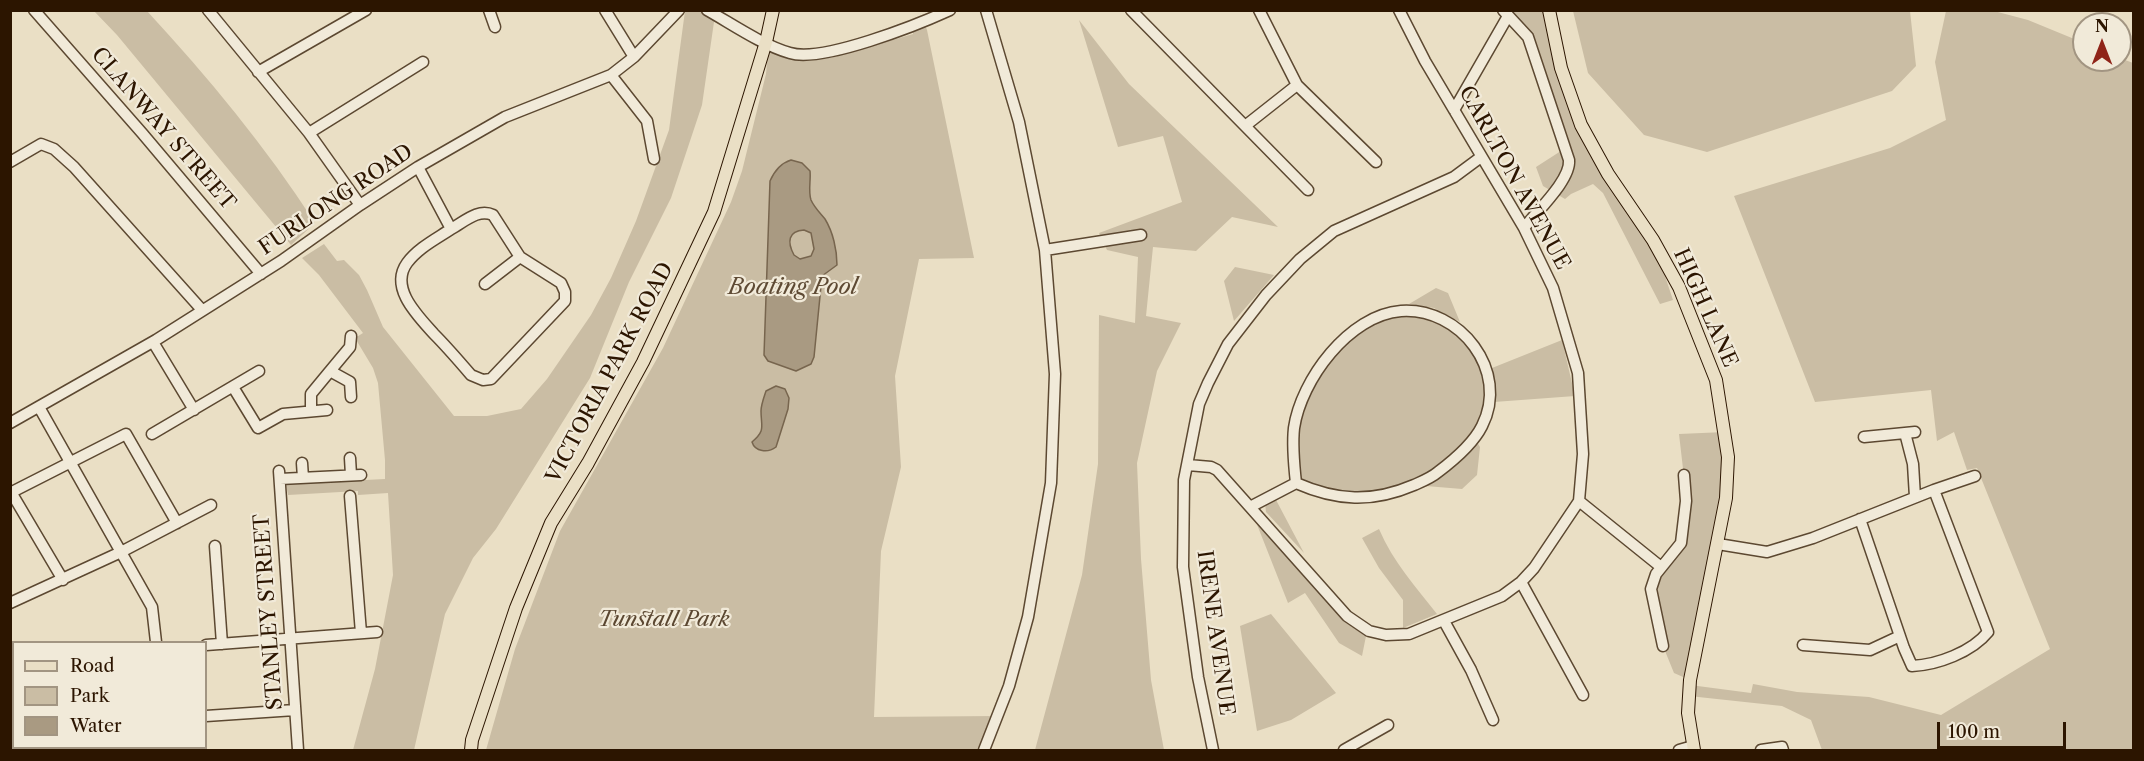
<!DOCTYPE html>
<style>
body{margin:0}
#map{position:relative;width:2144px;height:761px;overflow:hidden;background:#eadfc5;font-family:"Libre Caslon Text",serif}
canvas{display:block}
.frame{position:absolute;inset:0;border:12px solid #2c1500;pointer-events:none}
.legend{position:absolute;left:12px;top:641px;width:195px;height:108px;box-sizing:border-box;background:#f1ead9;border:2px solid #a29582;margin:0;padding:8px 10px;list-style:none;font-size:18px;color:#2c1500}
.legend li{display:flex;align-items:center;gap:12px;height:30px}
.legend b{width:30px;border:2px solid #a29582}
.north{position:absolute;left:2072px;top:12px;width:60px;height:60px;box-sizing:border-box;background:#f1ead9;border:2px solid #a29582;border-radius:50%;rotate:0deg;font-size:16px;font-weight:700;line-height:24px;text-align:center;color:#2c1500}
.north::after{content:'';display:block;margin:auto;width:21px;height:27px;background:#8f2418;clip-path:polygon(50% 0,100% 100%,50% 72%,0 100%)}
.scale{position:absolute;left:1937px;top:722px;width:129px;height:27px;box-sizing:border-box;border:3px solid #2c1500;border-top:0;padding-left:8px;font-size:18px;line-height:21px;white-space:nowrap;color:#2c1500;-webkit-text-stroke:4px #f1ead9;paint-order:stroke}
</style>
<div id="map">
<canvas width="2144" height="761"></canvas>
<div class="frame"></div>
<ul class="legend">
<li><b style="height:8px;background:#eadfc5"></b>Road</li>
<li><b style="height:16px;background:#cabda4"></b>Park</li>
<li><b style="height:16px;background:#a99a82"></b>Water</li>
</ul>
<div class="north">N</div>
<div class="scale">100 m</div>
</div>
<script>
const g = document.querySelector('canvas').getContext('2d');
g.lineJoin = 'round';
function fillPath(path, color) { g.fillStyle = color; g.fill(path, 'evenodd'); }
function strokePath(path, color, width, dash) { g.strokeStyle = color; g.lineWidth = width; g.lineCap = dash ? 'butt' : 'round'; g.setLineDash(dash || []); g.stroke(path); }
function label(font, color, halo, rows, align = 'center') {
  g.font = font + ' "Libre Caslon Text",serif'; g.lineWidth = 4.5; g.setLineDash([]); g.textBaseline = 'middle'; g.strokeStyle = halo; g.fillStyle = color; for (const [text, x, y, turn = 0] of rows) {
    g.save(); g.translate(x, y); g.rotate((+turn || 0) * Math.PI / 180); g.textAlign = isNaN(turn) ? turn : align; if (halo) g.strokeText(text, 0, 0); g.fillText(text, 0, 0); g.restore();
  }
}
const green = new Path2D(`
 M94,11h53c61,66 119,136 168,212l-24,22 -174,-210z
 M685,11h21l9,4 -13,90 -31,93 -42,84 -39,96 -94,151 -23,29 -28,56 -31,136h-61l22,-81 18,-94 -5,-82 -30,2v-4l-70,4 -2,-11 99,-5v-19l-7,-77 -5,-15 -18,-30 8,-5 -44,-58 -17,-17 22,-14 13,17 7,-1 15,15 8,15 16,37 71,89h33l34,-7 26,-30 44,-64 20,-37 25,-57 33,-91z
 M1496,11h53l32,114 72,115 20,60 -13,4 -57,-111 -10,-9 -22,10 -6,5 -22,-13 -7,-19 28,-18 -41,-109z
 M1573,11h337l6,55 -24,25 -185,61 -63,-17 -56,-62z
 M1946,11h48l34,9 56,23v17h36v-2l13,5v687h-311l-11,-30 -29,-14 -93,-10 1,-11 61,8 2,-9 44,8 72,5 72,18 109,-66 -73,-181 -10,2 -13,-38 -17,9 -6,-51 -116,12 -81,-206 156,-48 56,-28 -11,-58z
 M1079,20l50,64 149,143 -46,-10 -36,34 -43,-4 -7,69 35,7 -24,48 -20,92 4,96 10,121 13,70h-129l47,-175 16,-111 1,-149 36,8 3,-66 -31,-7 -8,-17 83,-31 -19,-66 -45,11z
 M924,22l3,8 47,228 -55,1 -24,117 6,91 -20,84 -7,166 123,-1 -13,34h-498l29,-101 45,-118 103,-183 68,-146 11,-31 24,-97 2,-22 3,-1 19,8 41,-1 82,-24v-8z
 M1235,267l39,8 -40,46 -10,-40z
 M1436,288l12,5 12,29 -26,-14 -25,-4z
 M1418,312l52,29 19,43 -8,44 -51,50 -65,20 -69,-15 -2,-54 20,-53 50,-51z
 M1562,340l13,56 -81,6v-20l-2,-14z
 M1725,432l3,25 -38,223 -16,-7 -11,-27 -12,-57 30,-46 4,-57 -6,-52z
 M1477,442l3,5 -3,28 -15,14 -36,-3 28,-19z
 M1275,498l29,55 -38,-41 -1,-9z
 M1256,522l90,101 20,13 -4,20 -23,-13 -34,-50 -17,10z
 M1379,529c14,33 37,58 58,85l-34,14v-28l-24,-32 -17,-30z
 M1271,614l65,79 -45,27 -34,11 -17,-105z`);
const water = new Path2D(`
 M791,160l11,3 8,8c1,9 -2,20 1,29 3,7 9,13 14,19 8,13 12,31 12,46l-15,11 -8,81 -3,7 -15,7 -28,-10 -4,-6 6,-174c4,-9 11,-18 21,-21zM804,230l7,3 3,16 -3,7 -11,3 -6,-4c-7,-13 -6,-24 10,-25z
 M776,386l9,3 4,9 -1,11 -12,38c-8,6 -21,5 -24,-5 14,-12 9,-15 9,-31 0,-6 3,-14 5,-20z`);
const minor = new Path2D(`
 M34,10l108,123 119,141
 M208,10l101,123 51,72
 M489,10l6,17
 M605,10l29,47
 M707,10c25,14 55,35 83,43 32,10 127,-28 160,-43
 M1131,10l177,180
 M1259,10l38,75 79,77
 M1503,10l25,27 41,123c2,20 -33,52 -45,68
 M258,72l108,-62
 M611,75l36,46 7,38
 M1454,110l54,-94
 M1245,126l52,-41
 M309,133l114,-71
 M10,162l31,-18 13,5 20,18 128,143
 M418,167l33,62c-15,10 -33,19 -44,34 -18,25 11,53 27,71 13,13 25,27 37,41l12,5 8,-1 74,-78v-9l-4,-9 -41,-26 -27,-42c-15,-7 -29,7 -42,14
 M1045,250l96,-15
 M485,284l35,-27
 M153,342l41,68
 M330,371l20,-24 1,-11
 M233,387l25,41 25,-14 44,-4
 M39,407l113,200 4,35
 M311,411v-17l19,-23 20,11 1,15
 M10,423l146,-83 125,-79 79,-56 58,-38 87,-50 106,-42 23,-18 45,-47
 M1905,433l8,31 2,33
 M152,434l107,-63
 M1864,437l51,-5
 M350,458l1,17
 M302,463l1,15
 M1188,465l23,2 6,3 130,146 22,15 17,4 23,-1 93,-38 19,-14 13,-14 45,-67 4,-47 -5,-81 -25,-85 -29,-60 -99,-167 -26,-51
 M279,471l19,279
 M280,479l81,-4
 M11,492l52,88
 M10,493l116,-59 51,89
 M350,496l11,137
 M1579,501l82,66
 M1250,507l46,-24c-2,-18 -4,-37 -2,-55 7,-48 55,-113 107,-117 59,-4 109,60 81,115 -9,18 -28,34 -44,46 -7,6 -15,9 -24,13 -42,18 -77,16 -118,-2
 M1860,519l44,129 8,18c25,-1 60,-14 76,-34l-54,-142
 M1718,544l49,8 46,-14 121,-48 41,-14
 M215,546l7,98
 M1521,582l62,113
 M10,603l111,-51 90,-47
 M1444,621l27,49 22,50
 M206,645l171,-13
 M1803,645l67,5 30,-14
 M1663,646l-12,-57 5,-15 25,-31 5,-42 -2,-26
 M206,716l89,-6
 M98,748v2
 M163,748l1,2
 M984,750l25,-64 19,-69 23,-134 4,-109 -10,-124 -26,-128 -33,-112
 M1213,750l-15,-73 -15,-110 1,-87 15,-76 9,-21 20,-39 38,-49 34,-36 34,-28 120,-54 27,-20
 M1344,750l44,-25
 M1679,750l14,-4
 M1761,750l21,-3 1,3`);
const major = new Path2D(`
 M1549,10l12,58 20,57 27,49 45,66 26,47 37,93 12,77 -2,41 -36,182 -2,33 6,37
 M10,731l4,2
 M34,748l3,2
 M471,750l1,-10 44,-132 35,-85 37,-60 55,-101 71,-150 52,-170 7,-32`);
const streetNames = [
 ["CLANWAY STREET",163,129,49],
 ["CARLTON AVENUE",1514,178,61],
 ["FURLONG ROAD",336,200,-34],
 ["HIGH LANE",1705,308,66],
 ["VICTORIA PARK ROAD",610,373,-62],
 ["STANLEY STREET",269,612,-94],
 ["IRENE AVENUE",1215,633,82]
];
const parkNames = [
 ["Tunstall Park",664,620]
];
const waterNames = [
 ["Boating Pool",793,288]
];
fillPath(green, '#cabda4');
fillPath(water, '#a99a82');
strokePath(water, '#77654e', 1.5);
strokePath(minor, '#5c4831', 13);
strokePath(major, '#2c1500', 14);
strokePath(minor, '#f1ead9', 10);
strokePath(major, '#eadfc5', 12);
label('21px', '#2c1500', '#f1ead9', streetNames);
label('italic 21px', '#5b4731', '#f1ead9', parkNames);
label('italic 22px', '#5e4a34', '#f1ead9', waterNames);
</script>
